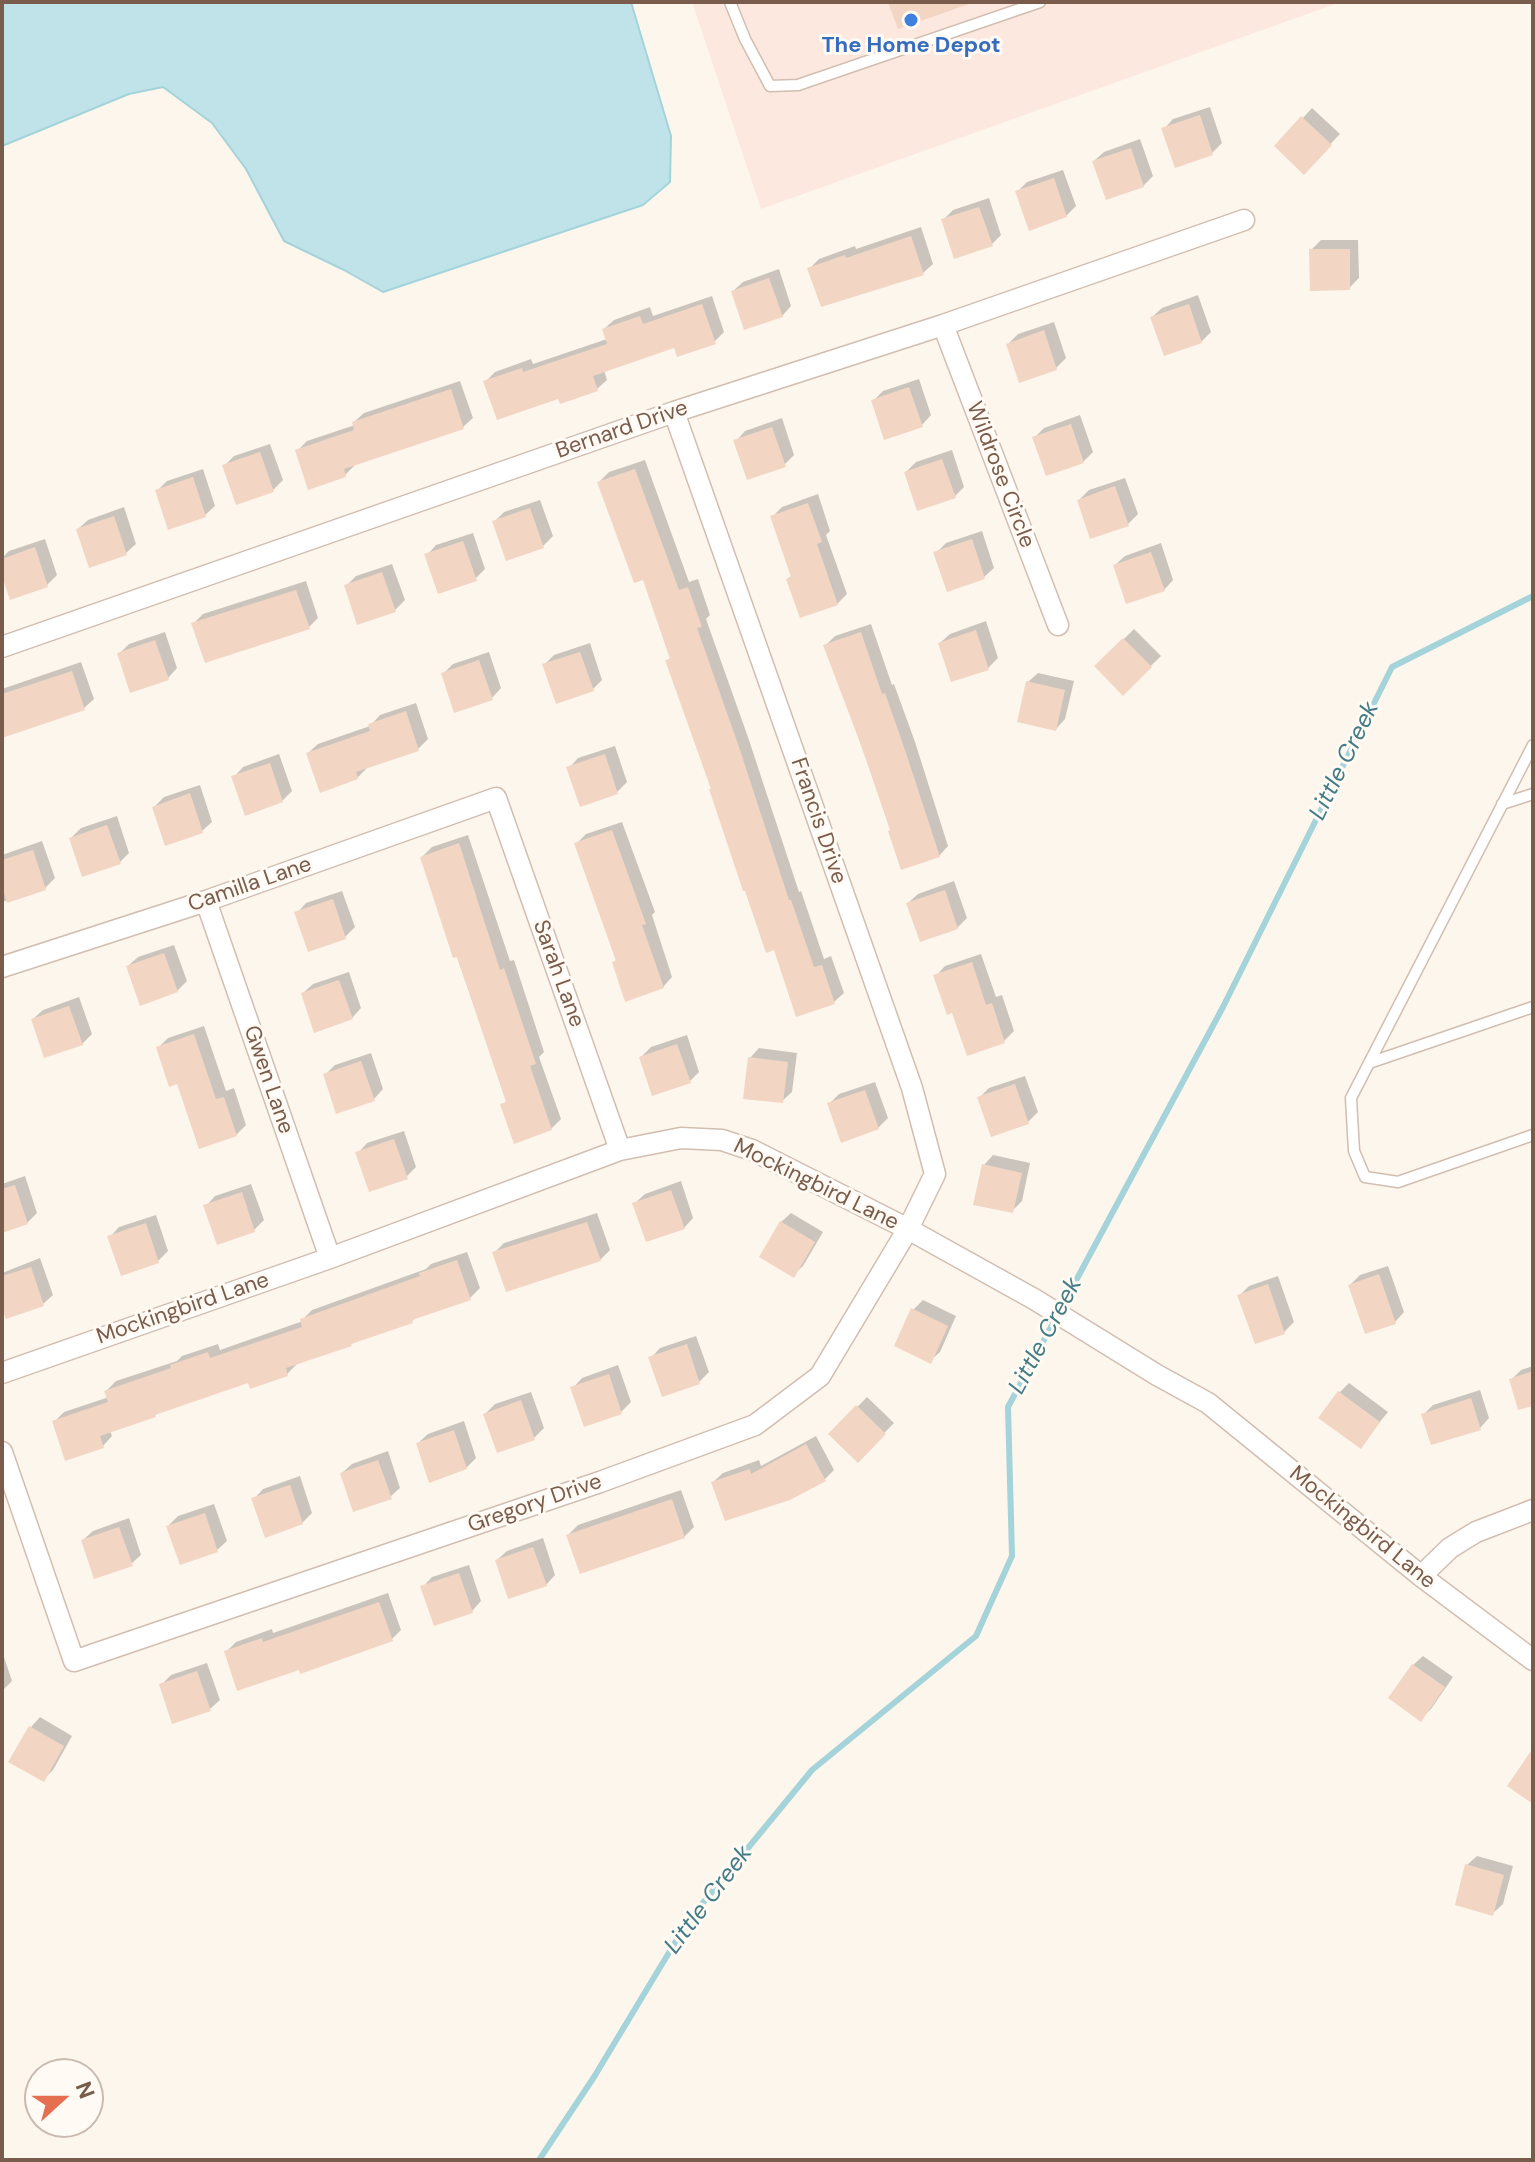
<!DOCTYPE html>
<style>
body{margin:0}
#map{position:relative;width:1535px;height:2162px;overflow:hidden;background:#fdf6ec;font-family:"DM Sans",sans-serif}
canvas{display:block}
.frame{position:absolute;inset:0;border:4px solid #7a5c4d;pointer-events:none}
.north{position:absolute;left:24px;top:2058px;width:80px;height:80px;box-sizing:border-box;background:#fffaf3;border:2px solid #cabbb1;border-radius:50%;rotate:69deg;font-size:22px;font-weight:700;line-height:32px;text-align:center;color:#7a5c4d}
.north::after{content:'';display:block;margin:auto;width:28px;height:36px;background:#e76f51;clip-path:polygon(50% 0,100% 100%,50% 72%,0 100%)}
</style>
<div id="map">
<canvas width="1535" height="2162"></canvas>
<div class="frame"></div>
<div class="north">N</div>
</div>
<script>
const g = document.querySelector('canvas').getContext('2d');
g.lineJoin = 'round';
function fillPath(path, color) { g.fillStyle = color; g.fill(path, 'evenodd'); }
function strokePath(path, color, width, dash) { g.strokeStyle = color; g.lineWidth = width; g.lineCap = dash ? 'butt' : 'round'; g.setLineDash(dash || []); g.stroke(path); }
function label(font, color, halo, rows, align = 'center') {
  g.font = font + ' "DM Sans",sans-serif'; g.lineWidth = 6; g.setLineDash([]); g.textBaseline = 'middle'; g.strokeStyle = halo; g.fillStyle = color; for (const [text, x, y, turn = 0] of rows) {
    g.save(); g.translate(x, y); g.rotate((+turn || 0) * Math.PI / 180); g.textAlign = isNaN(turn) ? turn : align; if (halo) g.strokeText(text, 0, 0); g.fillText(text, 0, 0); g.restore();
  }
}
const commercial = new Path2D(`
 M692,2h649l-580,207z`);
const water = new Path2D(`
 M2,2h629l40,134 -1,46 -27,23 -260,87 -39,-22 -60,-29 -38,-72 -34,-46 -49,-36 -34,7 -127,52z`);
const shadow = new Path2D(`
 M1210,107l12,36 -10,10 -48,-24 9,-10z
 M1312,108l28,26 -36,38 -27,-26z
 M1140,139l13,37 -10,10 -49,-25 10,-9z
 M1063,170l13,36 -10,10 -49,-24 10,-10z
 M989,198l12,37 -9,9 -49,-24 10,-10z
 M921,227l12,37 -10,9 -114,-4 10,-10 36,-13 1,3z
 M1321,240h37l1,38 -10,10 -38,-38z
 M779,269l12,37 -9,10 -49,-25 10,-9z
 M1198,295l13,37 -10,10 -49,-25 10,-9z
 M712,296l12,36 -10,10 -39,4 -71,24 3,10 -10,9 -37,8 -74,-16 9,-9 36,-13 2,5 74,-25 -3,-10 10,-9 36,-13 3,9z
 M1054,322l12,36 -10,10 -48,-24 10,-10z
 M919,379l12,36 -9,10 -49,-24 10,-10z
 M460,381l13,37 -10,9 -109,36 1,2 -10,10 -48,-24 10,-10 48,-16 -1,-3 10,-9z
 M1080,415l13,37 -10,10 -48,-25 9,-9z
 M782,418l12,37 -10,10 -48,-24 9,-10z
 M270,444l13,36 -10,10 -49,-24 10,-10z
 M952,450l12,37 -9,9 -49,-24 10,-10z
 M645,460l44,122 9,-3 12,36 -4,4 43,121 50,152 2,-1 23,68 7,-3 13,37 -10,9 -59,-55 -63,-157 -45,-129 4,-4 -27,-80 -45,-95 10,-10z
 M203,469l12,37 -10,9 -48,-24 10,-10z
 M1125,478l13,36 -10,10 -49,-24 10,-10z
 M818,494l12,37 -4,4 21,59 -10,10 -49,-25 4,-4 -20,-58 10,-10z
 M540,500l13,36 -10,10 -49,-24 10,-10z
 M124,507l12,37 -10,9 -48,-24 10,-9z
 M982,531l12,37 -10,9 -48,-24 10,-10z
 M473,533l12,36 -10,10 -48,-24 9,-10z
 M45,539l12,36 -10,10 -45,-15v-12l7,-7z
 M1161,543l12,37 -9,10 -49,-25 10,-9z
 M392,564l13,36 -10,10 -49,-24 10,-10z
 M306,581l12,37 -9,9 -116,-3 10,-10z
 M986,621l12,37 -10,10 -48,-25 10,-9z
 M871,624l21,61 2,-1 21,58 33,104 -9,10 -47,-26 -67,-184 10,-10z
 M1134,629l27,27 -38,37 -26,-27z
 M165,632l12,36 -9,10 -49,-24 10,-10z
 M590,643l12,37 -9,9 -49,-24 10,-10z
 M489,652l12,36 -9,10 -49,-24 10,-10z
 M81,662l13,37 -10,9 -82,28v-47z
 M1038,673l36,8 -9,38 -9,10 -28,-47z
 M416,703l12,36 -10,10 -51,19 -10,10 -49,-25 10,-9 52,-18 10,-11z
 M615,746l12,36 -10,10 -48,-24 9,-10z
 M279,754l13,37 -10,10 -48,-24 9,-10z
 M200,785l12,37 -10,9 -48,-24 10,-10z
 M117,816l12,37 -9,9 -49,-24 10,-10z
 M622,822l33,90 -3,3 20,62 -9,10 -49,-25 3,-3 -41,-115 10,-10z
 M468,835l42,126 4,-1 30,92 -5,5 22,62 -10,10 -48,-24 4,-5 -85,-243 10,-10z
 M42,841l13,37 -10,10 -43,14v-47z
 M954,881l13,37 -10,10 -49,-25 10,-9z
 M342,891l13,36 -10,10 -48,-24 9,-10z
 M174,945l13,36 -10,10 -49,-25 10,-9z
 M981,954l15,43 6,-2 12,36 -10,10 -50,-31 -18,-34 9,-10z
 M349,972l12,36 -9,10 -49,-25 10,-9z
 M79,997l13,37 -10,10 -49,-25 10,-9z
 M204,1026l22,65 8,-3 12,37 -10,10 -58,-53 -20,-34 10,-10z
 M687,1035l12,37 -9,9 -49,-24 10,-10z
 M759,1048l38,5 -5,39 -10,9 -32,-43z
 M371,1053l12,36 -9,10 -49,-24 10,-10z
 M1025,1076l13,36 -10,10 -49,-24 10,-10z
 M875,1082l13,36 -10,10 -49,-24 10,-10z
 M404,1131l12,36 -10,10 -48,-24 9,-10z
 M993,1155l37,8 -8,38 -10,10 -28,-46z
 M25,1176l12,37 -10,10 -25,8v-47z
 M681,1181l12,37 -9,10 -49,-25 10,-9z
 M251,1184l13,36 -10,10 -48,-24 9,-10z
 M597,1213l13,37 -10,10 -106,-7 10,-10z
 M791,1213l32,19 -20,34 -10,9 -12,-53z
 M156,1215l12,36 -10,10 -48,-24 9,-10z
 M467,1252l13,36 -10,10 -53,18 -5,5 -115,43 -10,10 -38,6 -90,31 -4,4 -45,16 2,5 -9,10 -49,-24 10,-10 45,-15 -3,-6 10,-10 61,-20 5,-5 36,-12 2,6 83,-29 -1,-1 10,-10 114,-41 5,-5z
 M40,1258l13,37 -10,9 -41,-2v-29z
 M1388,1266l16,46 -9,10 -45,-37 10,-10z
 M1278,1276l16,46 -10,10 -28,10 -16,-47 9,-9z
 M923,1300l33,16 -16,36 -10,9 -17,-51z
 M696,1336l13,36 -10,10 -48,-24 9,-10z
 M618,1365l13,37 -10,10 -48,-24 9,-10z
 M1533,1366v38l-22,-24 10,-10z
 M1349,1383l39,29 -28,34 -21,-53z
 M1480,1390l9,28 -9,10 -57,-13 10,-10z
 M531,1392l13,36 -10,10 -49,-24 10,-10z
 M867,1397l27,26 -36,37 -27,-26z
 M464,1421l12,37 -10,10 -48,-25 10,-9z
 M816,1436l18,34 -10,10 -111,2 10,-9 36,-13 2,6z
 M388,1451l12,37 -10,9 -48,-24 10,-9z
 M300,1476l12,37 -10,10 -48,-24 9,-10z
 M681,1490l13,37 -10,10 -116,-2 10,-10z
 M214,1504l13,37 -10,9 -49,-24 10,-10z
 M129,1518l12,37 -10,9 -48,-24 10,-9z
 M543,1538l12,37 -9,10 -49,-25 10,-9z
 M469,1565l12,36 -9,10 -49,-24 9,-10z
 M388,1593l13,37 -10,10 -91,27 -74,-15 10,-10 36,-13 1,4z
 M2,1651l10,30 -10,10z
 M1423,1656l30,21 -22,32 -10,10 -8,-54z
 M207,1663l13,37 -10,9 -49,-24 10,-10z
 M40,1717l32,19 -19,34 -10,10 -12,-53z
 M1477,1856l36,10 -10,38 -10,9 -26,-48z`);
const stream = new Path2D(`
 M539,2160l55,-83 94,-156 124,-151 164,-134 36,-80 -4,-149 215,-400 169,-340 141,-71`);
const building = new Path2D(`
 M888,2h81v2l-71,25z
 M1200,115l13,40 -38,13 -14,-40z
 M1301,116l31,29 -28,30 -30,-29z
 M1131,148l13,39 -38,13 -14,-39z
 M1054,178l13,39 -38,14 -14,-40z
 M979,207l14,39 -39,13 -13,-40z
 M911,236l13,39 -103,32 -14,-39 38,-13 1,3z
 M1309,249h41v41l-40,1z
 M769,278l14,39 -39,13 -13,-39z
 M702,304l14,40 -39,13 -3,-9 -81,28 5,15 -38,13 -2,-5 -61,21 -14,-39 39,-13 1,4 84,-28 -5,-15 38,-13 3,8z
 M1189,304l13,39 -38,13 -14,-39z
 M1044,330l13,40 -38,13 -13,-39z
 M909,387l14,40 -39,13 -13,-40z
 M451,389l13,40 -120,40 2,8 -38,13 -13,-40 59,-20 -2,-8z
 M1071,424l13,39 -38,13 -14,-39z
 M772,427l14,40 -39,13 -14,-40z
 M260,452l14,40 -38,13 -14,-40z
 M942,459l14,39 -39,13 -13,-39z
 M635,469l44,121 9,-3 14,40 -5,1 43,122 49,150h2l23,67 8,-2 13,39 -39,13 -22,-67 -8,3 -21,-62h-2l-34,-102h2l-46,-129 5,-1 -27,-79 -9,3 -37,-101z
 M193,477l13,40 -38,13 -13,-40z
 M1115,486l14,40 -39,13 -13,-39z
 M808,503l14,39 -5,2 21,61 -38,13 -14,-39 5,-2 -21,-61z
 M530,508l14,40 -38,13 -14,-40z
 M114,516l13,39 -38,13 -13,-39z
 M972,539l13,40 -38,13 -14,-40z
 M463,541l14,40 -39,13 -14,-40z
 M35,547l13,40 -38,13 -8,-24v-17z
 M1151,552l14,39 -39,13 -13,-39z
 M382,572l14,40 -39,13 -13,-40z
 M296,590l14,39 -105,34 -14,-40z
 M976,630l13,40 -38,12 -13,-39z
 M861,632l21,62 3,-1 21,60 34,104 -39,13 -13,-39 2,-1 -29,-85 -38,-100z
 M1123,638l29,29 -29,29 -29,-30z
 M155,640l14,40 -39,13 -13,-40z
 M580,652l14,39 -38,13 -14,-40z
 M479,660l14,40 -39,13 -13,-40z
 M72,671l13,39 -83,28v-44z
 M1026,681l39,9 -9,41 -39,-9z
 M406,711l13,40 -63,21 2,7 -38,14 -14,-40 64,-22 -2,-7z
 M605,754l13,40 -38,13 -14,-40z
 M270,763l13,39 -38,14 -14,-40z
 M190,793l13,40 -38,13 -13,-39z
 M107,825l14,39 -39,13 -13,-39z
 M612,830l34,94 -4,1 22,63 -39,14 -13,-40 4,-1 -42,-118z
 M459,843l41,127 4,-2 32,96 -6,2 22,64 -38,14 -14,-40 6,-2 -49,-145 -4,1 -33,-101z
 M33,850l13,40 -39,13 -5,-17v-26z
 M945,890l13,39 -38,13 -14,-39z
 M333,899l13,40 -38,13 -14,-40z
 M164,953l14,39 -38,14 -14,-40z
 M972,962l14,43 6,-2 13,40 -38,13 -15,-43 -5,2 -14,-40z
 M339,980l14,39 -39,14 -13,-40z
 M69,1006l14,39 -39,13 -13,-39z
 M194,1034l22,65 8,-2 13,39 -38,13 -22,-65 -8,3 -13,-40z
 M677,1044l14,39 -39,13 -13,-39z
 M748,1057l40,5 -5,41 -40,-4z
 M361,1061l14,40 -39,13 -13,-40z
 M1015,1084l14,40 -38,13 -14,-40z
 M865,1090l14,39 -38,14 -14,-40z
 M394,1139l14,40 -39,13 -14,-40z
 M982,1164l40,9 -9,40 -40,-8z
 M15,1185l13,39 -26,9v-44z
 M671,1190l14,39 -39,13 -14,-39z
 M242,1192l13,40 -38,13 -14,-40z
 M780,1221l35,21 -21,36 -35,-21z
 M587,1222l14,39 -95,31 -14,-40z
 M146,1223l13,40 -38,13 -14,-40z
 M457,1260l14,40 -59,20 1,3 -62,21 1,2 -66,22 2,8 -38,13 -2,-6 -93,32 1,2 -56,19 4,12 -39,13 -13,-40 56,-19 -4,-11 67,-23 -1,-3 38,-13 2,6 92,-31 -2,-8 120,-43 -1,-3z
 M31,1267l13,39 -38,13 -4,-10v-33z
 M1379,1274l17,50 -31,10 -17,-49z
 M1268,1284l17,50 -30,10 -18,-49z
 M911,1308l37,18 -17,38 -37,-18z
 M687,1344l13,40 -38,13 -14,-40z
 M1533,1371v35l-15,4 -9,-31z
 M609,1374l13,40 -38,13 -14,-40z
 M1338,1391l42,31 -19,27 -43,-31z
 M1471,1398l10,32 -50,15 -10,-31z
 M521,1400l14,40 -38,13 -14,-39z
 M856,1405l30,29 -28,29 -30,-29z
 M454,1430l13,39 -38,14 -13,-40z
 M806,1444l20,37 -36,19 -65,21 -14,-39 39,-13 1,5z
 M378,1460l14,39 -39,13 -13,-39z
 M290,1485l13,39 -38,14 -14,-40z
 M672,1499l13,39 -105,36 -14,-39z
 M205,1513l13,39 -38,13 -14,-39z
 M119,1527l14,39 -39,13 -13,-39z
 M533,1547l14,39 -39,13 -13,-39z
 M459,1573l14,40 -39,13 -14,-40z
 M379,1602l14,39 -93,33 -1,-4 -62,21 -13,-40 38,-13 1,4z
 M1412,1664l33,23 -24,35 -33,-24z
 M197,1671l14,40 -39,13 -13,-40z
 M29,1726l35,20 -20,36 -36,-20z
 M1533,1748v56l-26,-18z
 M1465,1864l39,11 -11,41 -38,-11z`);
const lane = new Path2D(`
 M730,2l15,37 25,47 28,-1 242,-83
 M1533,745l-182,353 3,53 11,26 33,5 135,-47
 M1502,804l31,-10
 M1369,1063l164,-56`);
const street = new Path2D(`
 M943,325l115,300
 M2,647l672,-235 269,-87 301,-105
 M206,901l124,357
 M2,967l204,-66 290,-103 124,352
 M2,1373l328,-115 290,-108 61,-12 41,2 30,10 156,79 126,70 123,76 51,28 213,173 112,84
 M2,1452l72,209 526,-179 155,-57 65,-49 88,-147 27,-55 -23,-86 -238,-676
 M1421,1576l29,-28 26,-16 57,-22`);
const markers = [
 [911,20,8,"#3f7fe0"]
];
const shopNames = [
 ["The Home Depot",911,46]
];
const streetNames = [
 ["Bernard Drive",622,430,-19],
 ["Wildrose Circle",1000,475,69],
 ["Francis Drive",818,821,71],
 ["Camilla Lane",250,885,-19],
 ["Sarah Lane",558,974,70],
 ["Gwen Lane",268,1080,71],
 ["Mockingbird Lane",816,1185,26],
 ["Mockingbird Lane",183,1309,-19],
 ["Gregory Drive",535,1504,-19],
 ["Mockingbird Lane",1362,1528,39]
];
const waterNames = [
 ["Little Creek",1345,761,-64],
 ["Little Creek",1046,1336,-62],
 ["Little Creek",709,1900,-53]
];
fillPath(commercial, '#fde8e0');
fillPath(water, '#bfe3e8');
strokePath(water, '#a5d3da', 2);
fillPath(shadow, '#0003');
strokePath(stream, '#a5d3da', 6);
fillPath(building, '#f3d5c3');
strokePath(lane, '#d1beb0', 13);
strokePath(street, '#d1beb0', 23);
strokePath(lane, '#fff', 10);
strokePath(street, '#fff', 20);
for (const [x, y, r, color] of markers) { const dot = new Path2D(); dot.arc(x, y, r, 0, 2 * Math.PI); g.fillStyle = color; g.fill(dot); strokePath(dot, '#fffaf3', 3); }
label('bold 22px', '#366cbe', '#fffaf3', shopNames);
label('22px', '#7a5c4d', '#fffaf3', streetNames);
label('italic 24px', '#437c86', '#fffaf3', waterNames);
</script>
